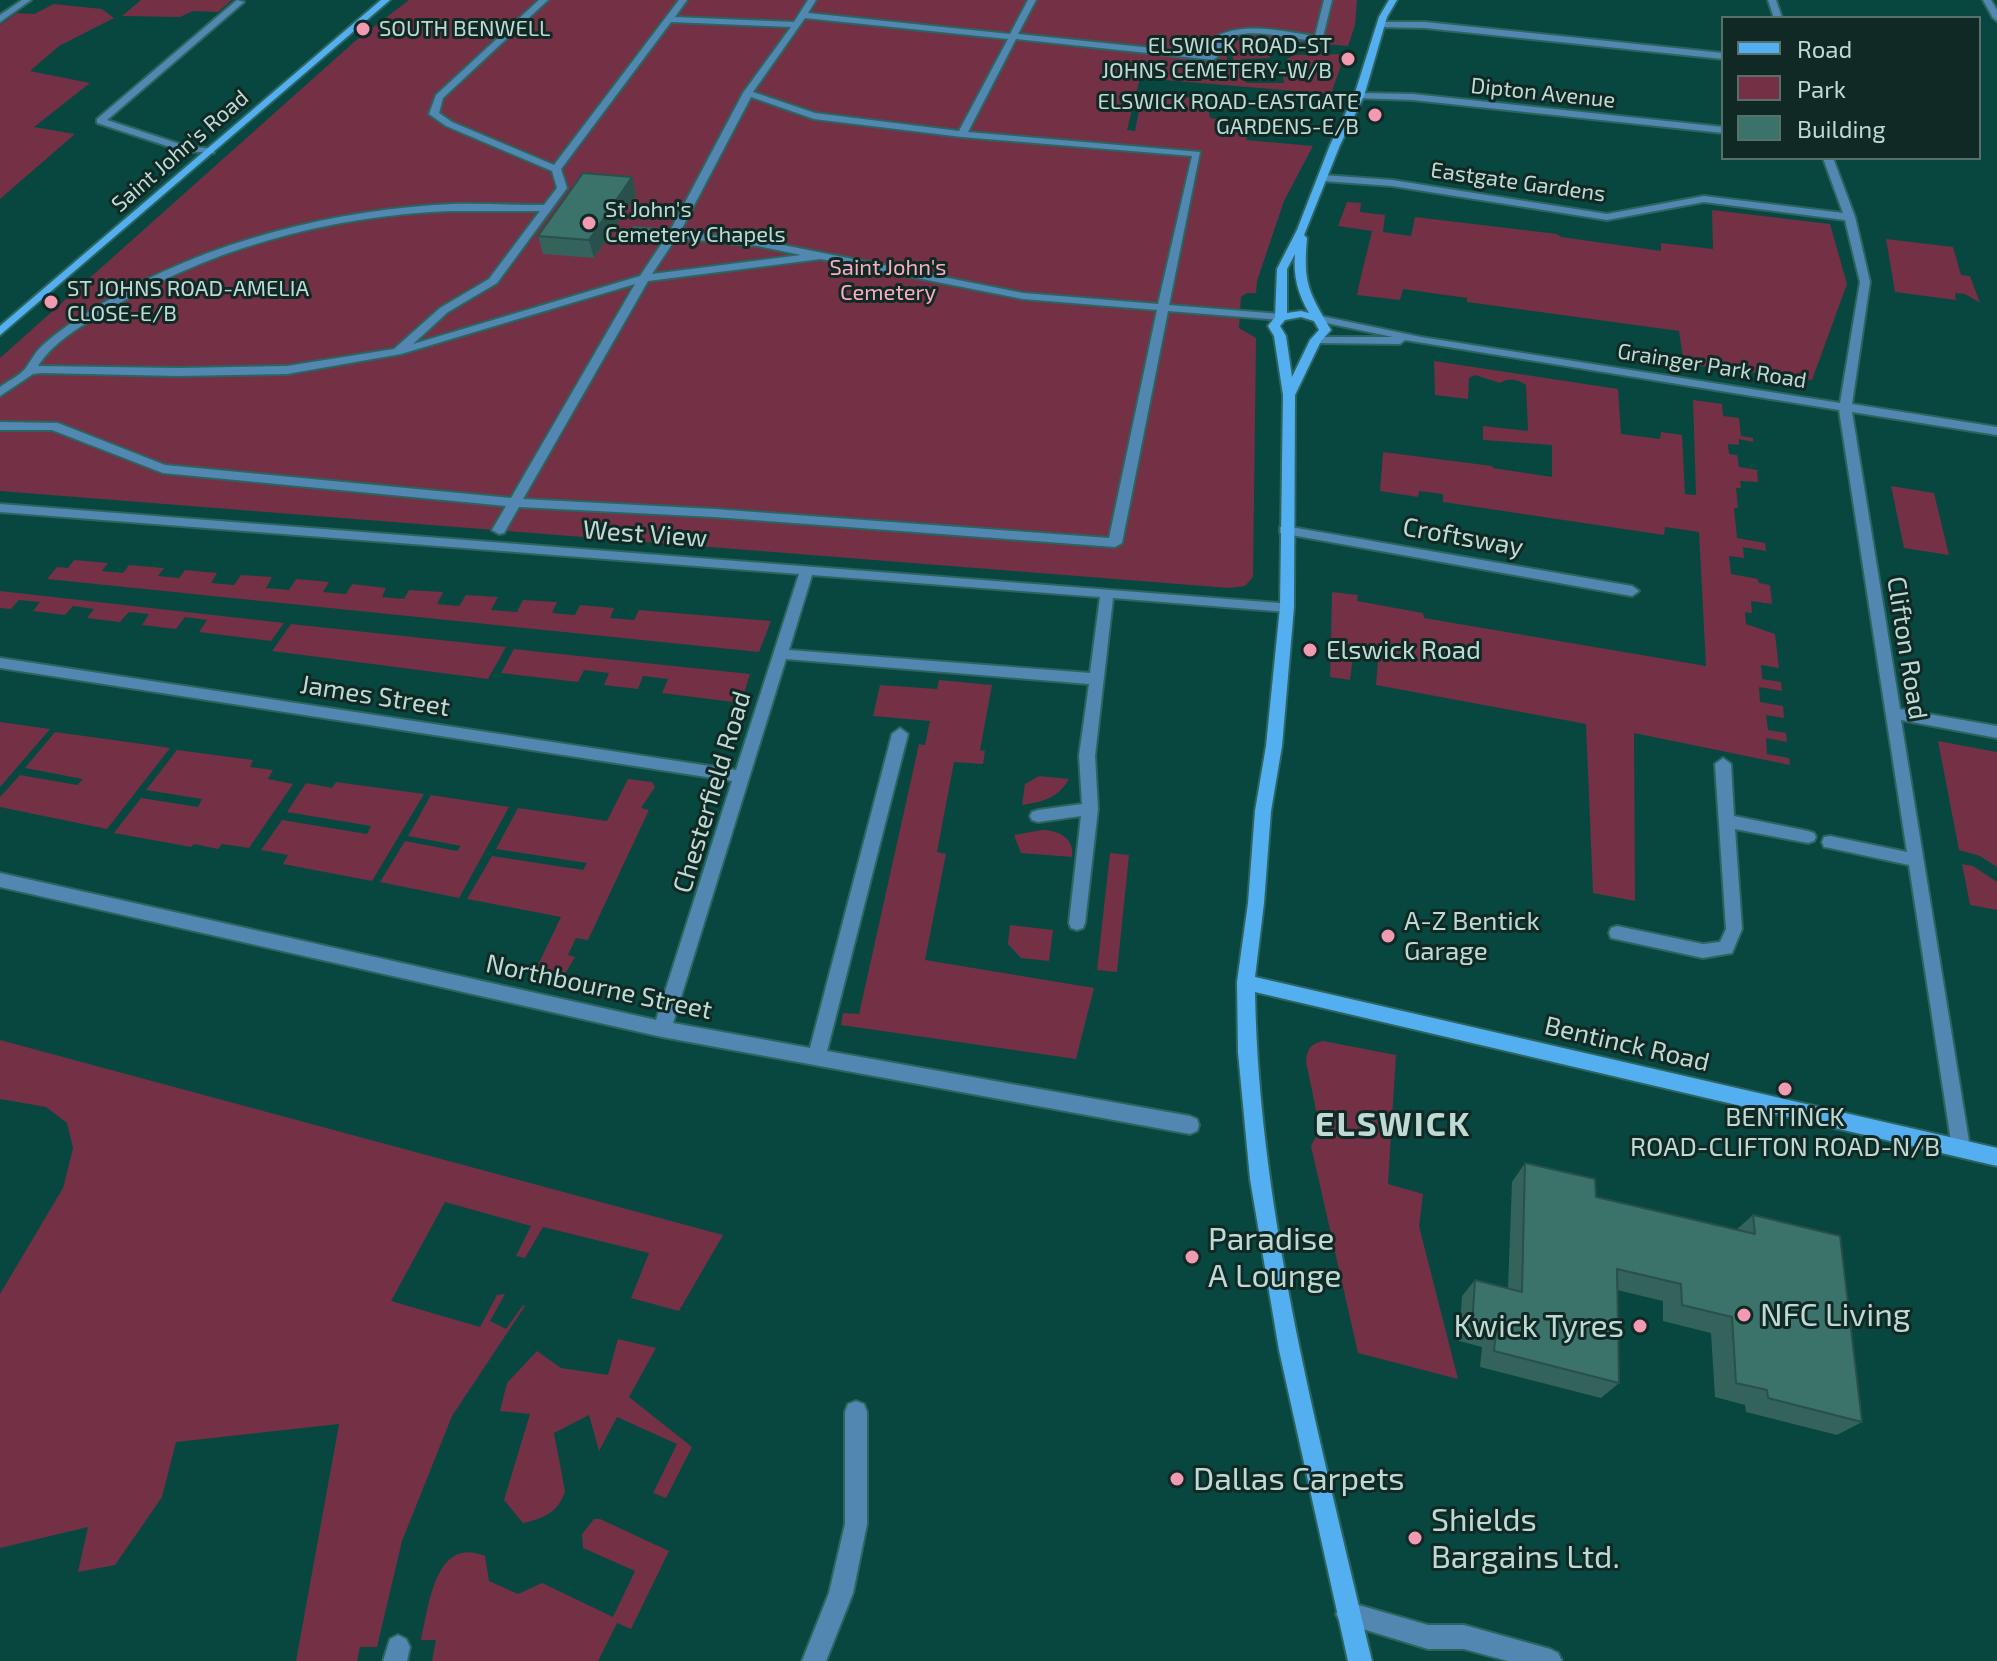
<!DOCTYPE html>
<style>
body{margin:0}
#map{position:relative;width:1997px;height:1661px;overflow:hidden;background:#074740;font-family:"Exo 2",sans-serif}
canvas{display:block}
.legend{position:absolute;left:1721px;top:16px;width:260px;height:144px;box-sizing:border-box;background:#112925;border:2px solid #57706b;margin:0;padding:10px 14px;list-style:none;font-size:24px;color:#bfdad5}
.legend li{display:flex;align-items:center;gap:16px;height:40px}
.legend b{width:40px;border:2px solid #57706b}
</style>
<div id="map">
<canvas width="1997" height="1661"></canvas>
<ul class="legend">
<li><b style="height:10px;background:#54aff1"></b>Road</li>
<li><b style="height:22px;background:#743045"></b>Park</li>
<li><b style="height:22px;background:#3b736a"></b>Building</li>
</ul>
</div>
<script>
const g = document.querySelector('canvas').getContext('2d');
g.lineJoin = 'round';
function fillPath(path, color) { g.fillStyle = color; g.fill(path, 'evenodd'); }
function strokePath(path, color, width, dash) { g.strokeStyle = color; g.lineWidth = width; g.lineCap = dash ? 'butt' : 'round'; g.setLineDash(dash || []); g.stroke(path); }
function label(font, color, halo, rows, align = 'center') {
  g.font = font + ' "Exo 2",sans-serif'; g.lineWidth = 6; g.setLineDash([]); g.textBaseline = 'middle'; g.strokeStyle = halo; g.fillStyle = color; for (const [text, x, y, turn = 0] of rows) {
    g.save(); g.translate(x, y); g.rotate((+turn || 0) * Math.PI / 180); g.textAlign = isNaN(turn) ? turn : align; if (halo) g.strokeText(text, 0, 0); g.fillText(text, 0, 0); g.restore();
  }
}
const green = new Path2D(`
 M141,0h91l-14,12 -25,-1 -13,6 -58,-1z
 M409,0h948l-2,25 -7,21 -112,-9 -11,4 2,19 -11,-1 2,5h16l-4,-23 9,-1 2,10 28,1 1,7 -29,1 5,24h38l-1,-6h8l-5,-17 7,-5 52,-1 -14,40 -191,-16 -13,52 8,1 7,-35 64,2 4,20 7,1 3,10 28,3 -2,8 67,6 -29,55 -27,80 -1,12h-9l-6,4 -2,31 17,10 -3,239 -8,9 -16,2 -1229,-97v-133l354,-316z
 M54,4l48,5 12,9 -55,28 -29,25 60,12 -56,44 41,7 -75,65v-174l17,-12 17,1z
 M1347,202l14,1 -1,9 25,3 -2,17 28,4 4,-19 142,17 4,3 100,14v-8l52,6 -1,-39 118,14 17,60 -35,96 -128,-16 -5,-33 -212,-29v-4l-64,-9 -3,11 -43,-5c4,-22 10,-41 15,-64l-34,-5z
 M1886,239l67,8 8,28 9,1 10,27 -15,-9 -10,-1 1,7 -61,-8z
 M1434,361l184,28 3,45 39,5 1,-7 21,3 3,59 11,1 -3,-95 29,4 1,12 16,2 2,18 12,2v4l-14,-3v6l-11,-1 1,10 8,1 2,12 18,3 1,12 -18,-1 1,7h-5l2,20h-4l3,30 28,5 1,8 -23,-4 1,11 -15,-2 2,18 27,5 1,4 11,2 2,19 -21,-3 1,12 -7,-1 1,12 29,10 4,34 -18,-3 1,14 19,3 1,9 -23,-4 1,15 23,4 1,12 -18,-3 2,15 18,3 1,9 -21,-4 1,16 22,4 1,7 -156,-32 1,168 -42,-8 -7,-169 -210,-39 2,-25 -25,-4 -3,24 -20,-3 2,-85 26,3 -1,6 66,12 1,5 282,48 -7,-134 -34,-5 -1,8 -221,-33v-8l-24,-3 -1,6 -38,-6 3,-39 109,14 1,2 59,9v-32l-69,-5v-14l45,5 -2,-46c-9,-6 -16,-8 -26,-2l-25,-8 -6,3 -1,21 -33,-4z
 M1891,486l43,7 15,62 -45,-7z
 M74,560l34,3 -6,8 21,2 6,-8 35,3 -6,8 21,2 6,-8 32,3 -6,10 23,2 7,-10 31,2 -6,11 23,2 7,-11 33,3 -6,10 23,2 6,-10 34,4 -4,9 22,2 5,-9 34,2 -6,12 22,2 7,-11 32,2 -7,13 26,2 6,-12 34,2 -5,11 23,2 5,-10 34,3 -4,10 24,2 5,-10 132,11 -12,31 -712,-73 10,-12 11,1z
 M0,591l284,32 -13,18 -72,-9 8,-12 -22,-3 -9,12 -34,-4 7,-11 -20,-2 -9,10 -33,-4 7,-9 -21,-3 -8,9 -32,-4 7,-9 -21,-2 -8,9 -11,-1z
 M291,624l215,23 -18,32 -216,-28z
 M514,649l27,3 209,22 -9,29 -79,-10 6,-14 -25,-3 -5,13 -34,-4 5,-12 -25,-3 -6,12 -77,-9z
 M939,680l53,5 -12,65 5,1 -2,13 -29,-2 -17,90 9,2 -21,106 169,28 -18,71 -235,-34 2,-12 16,1 60,-270 6,1 5,-24 -57,-5 7,-31 57,4z
 M0,722l50,7 -50,58z
 M55,732l102,14 13,2 -63,81 -107,-22v-10l20,-22 57,10 6,-6 -58,-11z
 M1938,741l59,11v115l-17,-11 -21,-6z
 M177,750l76,10 -3,7 23,3 -5,9 25,5 -44,64 -27,-4 -4,5 -24,-5 -3,3 -77,-14 27,-35 57,9 4,-8 -56,-9z
 M1039,776l30,3c-11,19 -26,23 -47,26l3,-21z
 M628,779l24,3 3,5 -14,21 8,2 -61,130 -12,-2 -8,17 7,2 -10,17 -29,-5 25,-52 -94,-18 25,-43 91,14 4,-7 -91,-14 22,-41 89,13z
 M336,782l88,12 -52,87 -89,-17 5,-9 -27,-5 21,-30 85,14 4,-8 -84,-14 19,-29 26,5z
 M431,795l78,12 -50,91 -79,-16 25,-41 52,10 4,-5 -53,-10z
 M1042,830c17,0 33,9 30,27l-51,-4 -7,-18z
 M1110,853l19,2 -12,117 -20,-2z
 M1962,864l11,2 24,16v28l-27,-5z
 M1010,925l43,5 -4,31 -28,-3 -13,-14z
 M0,1040l723,195 -44,76 -48,-13 18,-45 -106,-26 -18,31 -9,-2 15,-30 -86,-24 -54,99 89,26 17,-32 8,-1 -15,27 16,8 17,-24 2,1 -73,110 -50,125 -25,106h-17l-3,14h-61l43,-237 -163,18 -14,55 -47,68 -37,7 10,-45 -88,21v-254l63,-106 10,-40 -6,-25 -21,-16 -46,-8z
 M1323,1041l73,14 -8,129 35,10 -4,32 39,153 -100,-26 -47,-207 9,-17 -14,-67c1,-14 5,-18 17,-21z
 M618,1339l38,9 -27,49 63,50 -26,51 -13,-5 24,-49 -60,-27 -18,34 -10,-36 -35,18 11,58c-6,21 -22,28 -42,32l-19,-23 26,-86 -30,-3 7,-28 30,-32 24,17 47,7z
 M594,1519h6l69,32 -38,78 -14,-6 -19,38h-166l4,-21h-15c8,-34 14,-105 64,-84l4,25 29,13 24,-11 71,34 22,-46 -52,-23 -1,-14z`);
const street = new Path2D(`
 M22,0h9l-31,22v-7z
 M237,0l7,2 -137,118 79,26 28,3v4l-32,-2 -85,-28v-4z
 M539,0h9l-105,98 -4,15 13,9 102,43 125,-165h8l-12,17 119,5 14,-22h8l-8,13 202,21 18,-34h8l-18,34 192,20 9,-19c30,-13 66,-3 96,1l9,-36h8l-10,41c-27,1 -75,-18 -98,0l-7,16 -4,3 -197,-21 -48,93 232,20 -31,153 112,9 6,3 -6,3 -113,-9 -46,232 -7,4 -401,-30 -195,-10 -15,26 -5,1 -7,-4 14,-24 -343,-33 -111,-43h-52v-8l58,1 107,42 346,33 124,-214 -234,70 -114,20 -109,2 -137,-3 -8,1 -33,22v-9c8,-6 19,-11 25,-18 6,-8 10,-17 18,-24 12,-11 26,-21 39,-29 105,-68 229,-102 352,-111 37,-3 74,0 110,0l13,-17 -5,-17 -106,-45 -17,-12 7,-19zM805,18l203,21 -49,92 -144,-18 -62,-21zM671,22l120,5 -48,66 -73,138 -35,-3 -5,3 5,3 31,3 -26,39 -227,68 35,-32 49,-29 70,-95 -6,-19zM751,97l63,22 148,18 230,19 -34,148 -135,-11 -265,-53 -78,-8zM450,211h90l-51,68 -49,29 -46,41 -107,17 -109,2 -140,-2c14,-22 38,-37 60,-50 105,-66 228,-100 352,-105zM676,238l82,8 43,9 -149,19zM821,259l202,40 134,11 -48,228 -395,-29 -191,-10 125,-218z
 M1768,0h8l6,18h-8z
 M1983,0h8l6,10v11l-4,-3z
 M1381,22h44l298,31v6l-298,-31 -47,-1 -1,-2z
 M1359,93l54,1 310,33v6l-310,-33 -57,-2 -2,-2z
 M1823,158h10l22,59 15,65 -18,122 145,23v8l-145,-23 48,297 97,17v12l-96,-18 69,428 -2,6 -7,3 -7,-3 -2,-6 -43,-283 -79,-17 -6,-1 -2,-5 2,-5 6,-1 77,16 -68,-442 -434,-70 -5,4 -84,-1 -6,-3 6,-3h77l-81,-17 -2,-2 6,-3 105,22 419,66 20,-121 -15,-62 -141,-18 -97,18 -215,-34 -69,-5 -5,-3 5,-3 69,5 215,34 97,-18 139,17z
 M0,504l1292,100 2,3 -7,5 -174,-14 -18,158 3,53 -13,114 -2,5 -6,2 -6,-2 -2,-5 12,-107 -43,6 -6,-2 -2,-4 2,-4 6,-2 44,-6 -3,-48 10,-72 -303,-25 -113,364 137,25 82,-314 8,-6 8,6 -81,317 363,65 7,3 2,6 -2,6 -7,3 -528,-97 -662,-150v-14l656,147 76,-239 -732,-113v-10l736,112 63,-196 -799,-62zM812,575l288,22 -10,76 -301,-23z
 M1285,526l347,60 7,5 -7,5 -352,-63v-6z
 M1723,758l8,6 3,52 74,15 6,2 2,4 -2,4 -6,2 -73,-14 7,100 -10,24 -29,5 -92,-20 -2,-5 2,-5 6,-2 86,18 17,-2 6,-13 -11,-165z
 M856,1401l8,3 3,8v112l-14,69 -27,68h-24l27,-68 16,-69v-112l3,-8z
 M1348,1602l80,23h36l86,24 8,4 4,8h-54l-44,-12h-36l-88,-27 -4,-8 4,-8z
 M398,1635l8,4 4,8 -3,14h-24l7,-22z`);
const secondary = new Path2D(`
 M381,0h9l-390,335v-9z
 M1389,0h8l-10,17 -23,79 -24,49 -36,90 3,3c-4,45 1,53 24,92l-10,11 -26,54 -1,212 -12,139 -11,65 -7,92 -9,74 742,171v18l-742,-174c4,227 66,449 117,669h-24l-69,-311 -29,-171 -12,-127 -1,-70 11,-79 7,-92 11,-65 14,-139 3,-212 -9,-59 -6,-10 7,-9 2,-48 20,-39 33,-85 24,-49 25,-79zM1295,254c-2,22 3,40 14,59l-8,-2 -14,2v-44zM1301,317l13,4 5,9 -9,10 -18,37 -6,-41 -6,-10 5,-6z`);
const wall = new Path2D(`
 M632,177l4,18 -42,63 -51,-4 -5,-18z
 M1525,1163l71,34 140,33 17,-15 109,207 -25,13 -91,-23 -1,-7 -30,-8 -4,-64 -48,-12v-20l-46,-11 2,93 -18,15 -121,-31 2,-20 -23,-6 3,-45 13,-16 33,8 4,-106z`);
const shadedWall = new Path2D(`
 M632,177l4,18 -42,63 -5,-18z`);
const building = new Path2D(`
 M583,173l49,4 -43,63 -51,-4z
 M1525,1163l70,16 1,18 159,37 -2,-19 87,21 22,186 -94,-24 -1,-8 -31,-7 -4,-66 -50,-12 -1,-21 -64,-15 2,114 -125,-32 2,-19 -24,-6 3,-46 47,12z`);
const markers = [
 [363,29,8,"#f19ab1"],
 [1348,59,8,"#f19ab1"],
 [1375,115,8,"#f19ab1"],
 [589,223,8,"#f19ab1"],
 [51,302,8,"#f19ab1"],
 [1310,650,8,"#f19ab1"],
 [1388,936,8,"#f19ab1"],
 [1785,1089,8,"#f19ab1"],
 [1192,1257,8,"#f19ab1"],
 [1744,1315,8,"#f19ab1"],
 [1640,1326,8,"#f19ab1"],
 [1177,1479,8,"#f19ab1"],
 [1415,1538,8,"#f19ab1"]
];
const farPoinames = [
 ["SOUTH BENWELL",379,29],
 ["ELSWICK ROAD-ST",1332,46,"right"],
 ["JOHNS CEMETERY-W/B",1332,71,"right"],
 ["ELSWICK ROAD-EASTGATE",1359,102,"right"],
 ["GARDENS-E/B",1359,127,"right"],
 ["St John's",605,210],
 ["Cemetery Chapels",605,235],
 ["ST JOHNS ROAD-AMELIA",67,289],
 ["CLOSE-E/B",67,314]
];
const farStreetnames = [
 ["Dipton Avenue",1543,93,6],
 ["Saint John's Road",180,151,-41],
 ["Eastgate Gardens",1518,182,8],
 ["Grainger Park Road",1712,366,9]
];
const farParknames = [
 ["Saint John's",888,268],
 ["Cemetery",888,293]
];
const streetNames = [
 ["West View",645,534,4],
 ["Croftsway",1463,537,10],
 ["Clifton Road",1907,648,81],
 ["James Street",375,696,9],
 ["Chesterfield Road",712,792,-73],
 ["Northbourne Street",599,987,12],
 ["Bentinck Road",1627,1044,13]
];
const poiNames = [
 ["Elswick Road",1326,650],
 ["A-Z Bentick",1404,921],
 ["Garage",1404,951],
 ["BENTINCK",1785,1117,"center"],
 ["ROAD-CLIFTON ROAD-N/B",1785,1147,"center"]
];
const nearPoinames = [
 ["Paradise",1208,1239],
 ["A Lounge",1208,1276],
 ["NFC Living",1760,1315],
 ["Kwick Tyres",1624,1326,"right"],
 ["Dallas Carpets",1193,1479],
 ["Shields",1431,1520],
 ["Bargains Ltd.",1431,1557]
];
const districtNames = [
 ["ELSWICK",1393,1125]
];
fillPath(green, '#743045');
strokePath(street, '#2c645e', 4);
strokePath(secondary, '#2c645e', 4);
fillPath(street, '#5187b0');
fillPath(secondary, '#54aff1');
fillPath(wall, '#33635b');
fillPath(shadedWall, '#29504a');
fillPath(building, '#3b736a');
strokePath(building, '#29504a', 2);
for (const [x, y, r, color] of markers) { const dot = new Path2D(); dot.arc(x, y, r, 0, 2 * Math.PI); g.fillStyle = color; g.fill(dot); strokePath(dot, '#112925', 3); }
label('22px', '#bfdad5', '#112925', farPoinames, 'left');
label('22px', '#bfdad5', '#112925', farStreetnames);
label('22px', '#fcacc1', '#112925', farParknames);
label('26px', '#bfdad5', '#112925', streetNames);
label('26px', '#bfdad5', '#112925', poiNames, 'left');
label('32px', '#bfdad5', '#112925', nearPoinames, 'left');
g.letterSpacing = '2px';
label('bold 34px', '#bfdad5', '#112925', districtNames);
g.letterSpacing = '0px';
</script>
